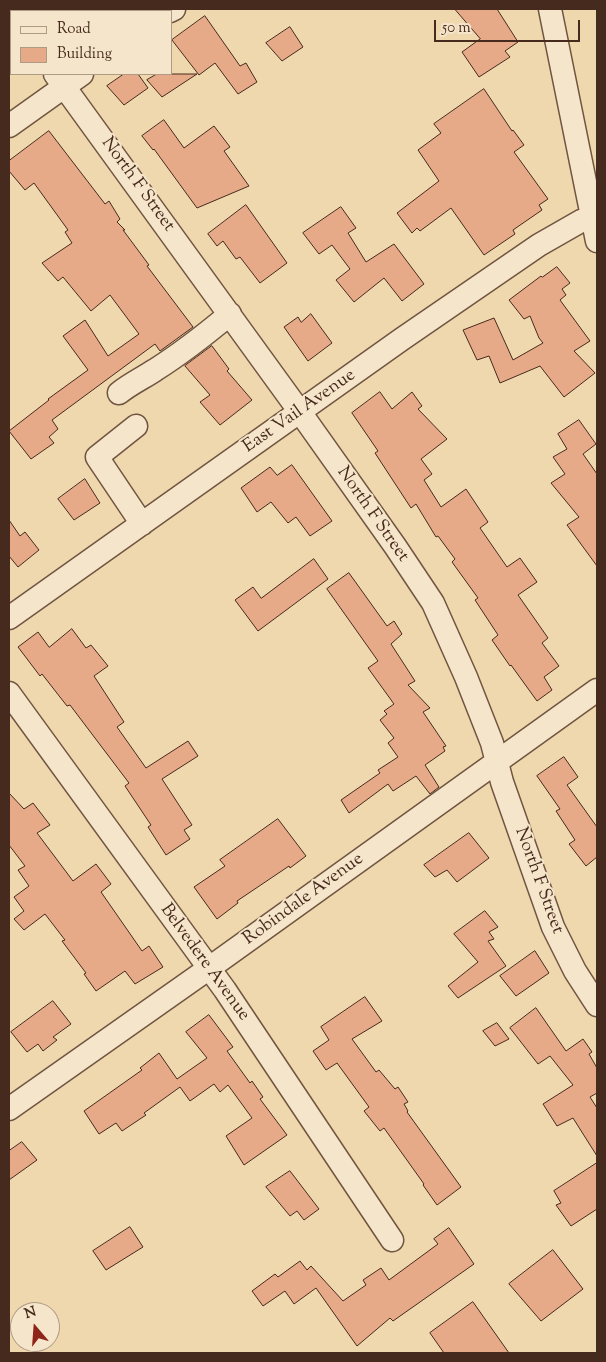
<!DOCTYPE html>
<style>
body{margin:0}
#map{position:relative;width:606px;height:1362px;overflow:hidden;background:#efd7ae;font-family:"Sorts Mill Goudy",serif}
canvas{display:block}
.frame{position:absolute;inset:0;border:10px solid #462a1d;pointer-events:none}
.legend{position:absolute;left:10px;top:10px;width:162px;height:65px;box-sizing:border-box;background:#f5e5ca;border:1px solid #af9a85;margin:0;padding:6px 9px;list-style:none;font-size:15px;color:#462a1d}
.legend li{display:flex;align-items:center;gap:10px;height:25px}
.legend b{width:25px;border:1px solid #af9a85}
.north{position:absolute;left:10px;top:1302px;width:50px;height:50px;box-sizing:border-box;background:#f5e5ca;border:1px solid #af9a85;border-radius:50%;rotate:342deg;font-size:14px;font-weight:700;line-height:20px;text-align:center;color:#462a1d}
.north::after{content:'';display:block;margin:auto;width:18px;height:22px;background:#8f2418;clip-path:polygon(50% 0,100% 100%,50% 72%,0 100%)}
.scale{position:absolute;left:434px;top:20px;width:146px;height:22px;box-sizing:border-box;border:2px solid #462a1d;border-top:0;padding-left:6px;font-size:15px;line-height:18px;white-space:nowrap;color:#462a1d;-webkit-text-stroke:4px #f5e5ca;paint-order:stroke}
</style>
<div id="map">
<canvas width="606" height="1362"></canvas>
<div class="frame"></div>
<ul class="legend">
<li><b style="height:6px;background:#f5e5ca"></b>Road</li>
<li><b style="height:14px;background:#e7aa89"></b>Building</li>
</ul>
<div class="north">N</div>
<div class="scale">50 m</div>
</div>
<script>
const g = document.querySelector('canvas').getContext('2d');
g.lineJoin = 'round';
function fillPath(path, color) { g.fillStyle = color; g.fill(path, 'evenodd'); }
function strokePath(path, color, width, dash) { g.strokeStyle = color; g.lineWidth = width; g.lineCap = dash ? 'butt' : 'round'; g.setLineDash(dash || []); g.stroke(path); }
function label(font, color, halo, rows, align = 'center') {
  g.font = font + ' "Sorts Mill Goudy",serif'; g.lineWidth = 4; g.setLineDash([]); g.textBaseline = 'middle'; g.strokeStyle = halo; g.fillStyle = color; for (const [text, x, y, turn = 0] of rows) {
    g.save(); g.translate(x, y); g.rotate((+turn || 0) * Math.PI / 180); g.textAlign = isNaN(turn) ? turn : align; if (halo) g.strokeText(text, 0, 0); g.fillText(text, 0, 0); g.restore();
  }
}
const building = new Path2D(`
 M455,9h42l21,33 -13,9 5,6 -31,20 -17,-25 18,-13z
 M205,16l35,50 6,-3 11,19 -19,12 -23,-31 -16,12 -27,-35z
 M290,27l13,20 -21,14 -16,-18z
 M124,74h14l10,14 -24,17 -17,-19z
 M157,74h40l-35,23 -15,-17z
 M484,89l28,42 1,-1 11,15 -10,7 34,47 -9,6 3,5 -29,20 2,4 -31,21 -33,-47 -31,23 -3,-3 -5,5 -15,-20 42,-32 -21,-31 23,-17 -7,-9z
 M164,120l20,28 30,-22 16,21 -6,4 25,35 -52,22 -43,-59 -1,1 -11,-14z
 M49,131l56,73 4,-3 11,18 -3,3 8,8h-2l26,35 -2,1 46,61 -33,24 -5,-7 -103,76 6,9 -9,8 5,6 -23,16 -22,-28 40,-31 -1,-1 40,-29 -25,-34 22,-16 23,36 31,-22 -29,-39 -19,16 -28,-34 -5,4 -16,-18 30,-20 -7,-11 3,-2 -34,-47 -9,7 -16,-19v-10z
 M246,205l41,58 -27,20 -20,-26 -4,2 -13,-18 -6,5 -9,-12z
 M341,207l15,21 -8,5 18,29 28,-18 30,40 -22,17 -18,-23 -30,24 -18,-22 14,-11 -18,-24 -13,9 -16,-21z
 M557,267l13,16 -8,6 4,6 -6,5 30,41 -16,10 21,22 -31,24 -24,-31 -40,17 -11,-27 -12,4 -14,-30 31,-12 19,42 30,-17 -4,-5 -9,-22 -6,3 -15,-19 32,-24 1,1z
 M311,314l21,29 -24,18 -24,-34 14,-10 3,5z
 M212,346l17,23 -2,2 25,29 -32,25 -20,-23 10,-7 -25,-29z
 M380,392l12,17 20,-17 10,14 -4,3 29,30 -26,20 11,15 -8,6 17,27 25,-18 22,33 -8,6 27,39 13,-9 17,24 -19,13 30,43 -6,5 17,23 -15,11 8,13 -15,11 -26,-36 -1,1 -18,-26 6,-5 -23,-35 3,-2 -26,-36 3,-3 -17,-23 -2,1 -20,-33 -5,4 -36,-55 3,-2 -26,-38z
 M579,420l17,24 -13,10 14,20v92l-30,-41 12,-8 -28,-34 14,-9 -12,-17 14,-8 -9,-15z
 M292,465l40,56 -22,15 -14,-19 -8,6 -17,-21 -14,10 -16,-24 29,-21 7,8z
 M85,479l15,24 -26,17 -16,-21z
 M9,520l11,16 5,-4 14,18 -21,17 -9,-11z
 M314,559l14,20 -70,52 -23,-31 18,-13 8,11z
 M349,573l38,53 7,-5 8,13 -11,10 24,37 -7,4 22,23 -7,4 23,34 -3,1 2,4 -20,14 14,22 -9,7 -14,-18 -23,15 -5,-7 -39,29 -8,-13 39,-27 -2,-3 20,-13 -10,-14 6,-5 -14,-18 7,-6 -3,-3 10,-7 -26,-36 10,-7 -51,-72z
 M72,629l14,19 5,-3 17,21 -14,10 30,46 -7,5 29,41 42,-27 10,15 -36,23 30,46 -8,5 6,9 -24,16 -18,-28 3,-2 -26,-39 4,-3 -59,-78 -3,1 -25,-32 -2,2 -22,-29 20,-15 11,15z
 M564,757l14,20 -11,8 30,42v30l-11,9 -17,-22 6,-4 -19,-29 4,-2 -23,-33z
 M9,793l15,16 9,-6 17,22 -13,8 36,48 23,-17 15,20 -10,8 41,59 7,-5 14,21 -28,17 -10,-13 -29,20 -12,-17 2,-1 -24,-32 3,-1 -20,-26 -21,16 -10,-11 10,-8 -10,-14 15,-11 -11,-16 7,-4 -16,-21z
 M278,819l28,37 -16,12 -1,-2 -52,35 1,2 -21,16 -23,-32 31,-21 -5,-6z
 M469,833l20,25 -32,24 -10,-12 -12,7 -11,-12z
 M485,911l13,16 -9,5 5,7 -6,2 18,25 -48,32 -10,-12 30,-24 -24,-28z
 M535,951l14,22 -33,23 -16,-20z
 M365,997l17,24 -30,18 24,33 3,-2 16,19 3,-2 10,15 -4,2 4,7 -1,1 54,75 -24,18 -14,-20 1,-1 -40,-56 -4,3 -16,-20 5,-4 -32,-44 -11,7 -13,-19 16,-11 -8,-13z
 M53,1001l18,23 -18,13 4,3 -14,11 -5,-7 -11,8 -16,-20z
 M536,1008l30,43 17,-12 9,13 -3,2 8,14v25l-7,4 7,11v48l-24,-38 -16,8 -14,-22 30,-19 -23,-29 -12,8 -28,-36z
 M209,1015l24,32 -6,4 23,32 2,-2 11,16 -3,2 27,36 -43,30 -18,-29 26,-18 -24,-33 -8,7 -6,-8 -24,17 -10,-14 -36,26 2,2 -24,16 -6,-8 -17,11 -15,-23 58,-41 -2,-2 19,-15 18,26 30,-21 -21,-26z
 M497,1023l12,16 -14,7 -12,-15z
 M22,1142l15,18 -28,20v-29z
 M597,1163v46l-26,17 -15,-21 5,-2 -7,-12z
 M290,1171l29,38 -15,11 -7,-9 -7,5 -24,-29z
 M130,1227l13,20 -37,23 -13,-19z
 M449,1228l25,36 -81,57 -3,-3 -33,28 -41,-58 -22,16 -9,-13 -22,15 -11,-15 23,-17 3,3 22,-16 7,9 4,-4 32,35 23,-16 -3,-5 18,-12 8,12 49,-36 -4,-5z
 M553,1250l30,39 -42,32 -32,-37z
 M473,1302l36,51h-65l-14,-20z`);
const minor = new Path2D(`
 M9,9l2,4
 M550,9l47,232
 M170,11l4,-2
 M55,74l245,338 95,134 38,57 33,74 26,66 10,39 51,145 22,44 22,34
 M9,126l73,-52
 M119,393c11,-9 24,-15 36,-23 27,-17 51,-36 75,-56
 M136,426l-39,31 45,67
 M9,618l393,-279 137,-94 42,-24 16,-6
 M9,693l216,297 167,250
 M9,1109l199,-140 389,-279`);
const streetNames = [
 ["North F Street",137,185,54],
 ["East Vail Avenue",300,412,-35],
 ["North F Street",372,515,55],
 ["North F Street",538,881,70],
 ["Robindale Avenue",304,900,-36],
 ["Belvedere Avenue",204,963,54]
];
fillPath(building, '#e7aa89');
strokePath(building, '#462a1d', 1);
strokePath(minor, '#705541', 25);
strokePath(minor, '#f5e5ca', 22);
label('18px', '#462a1d', '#f5e5ca', streetNames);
</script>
